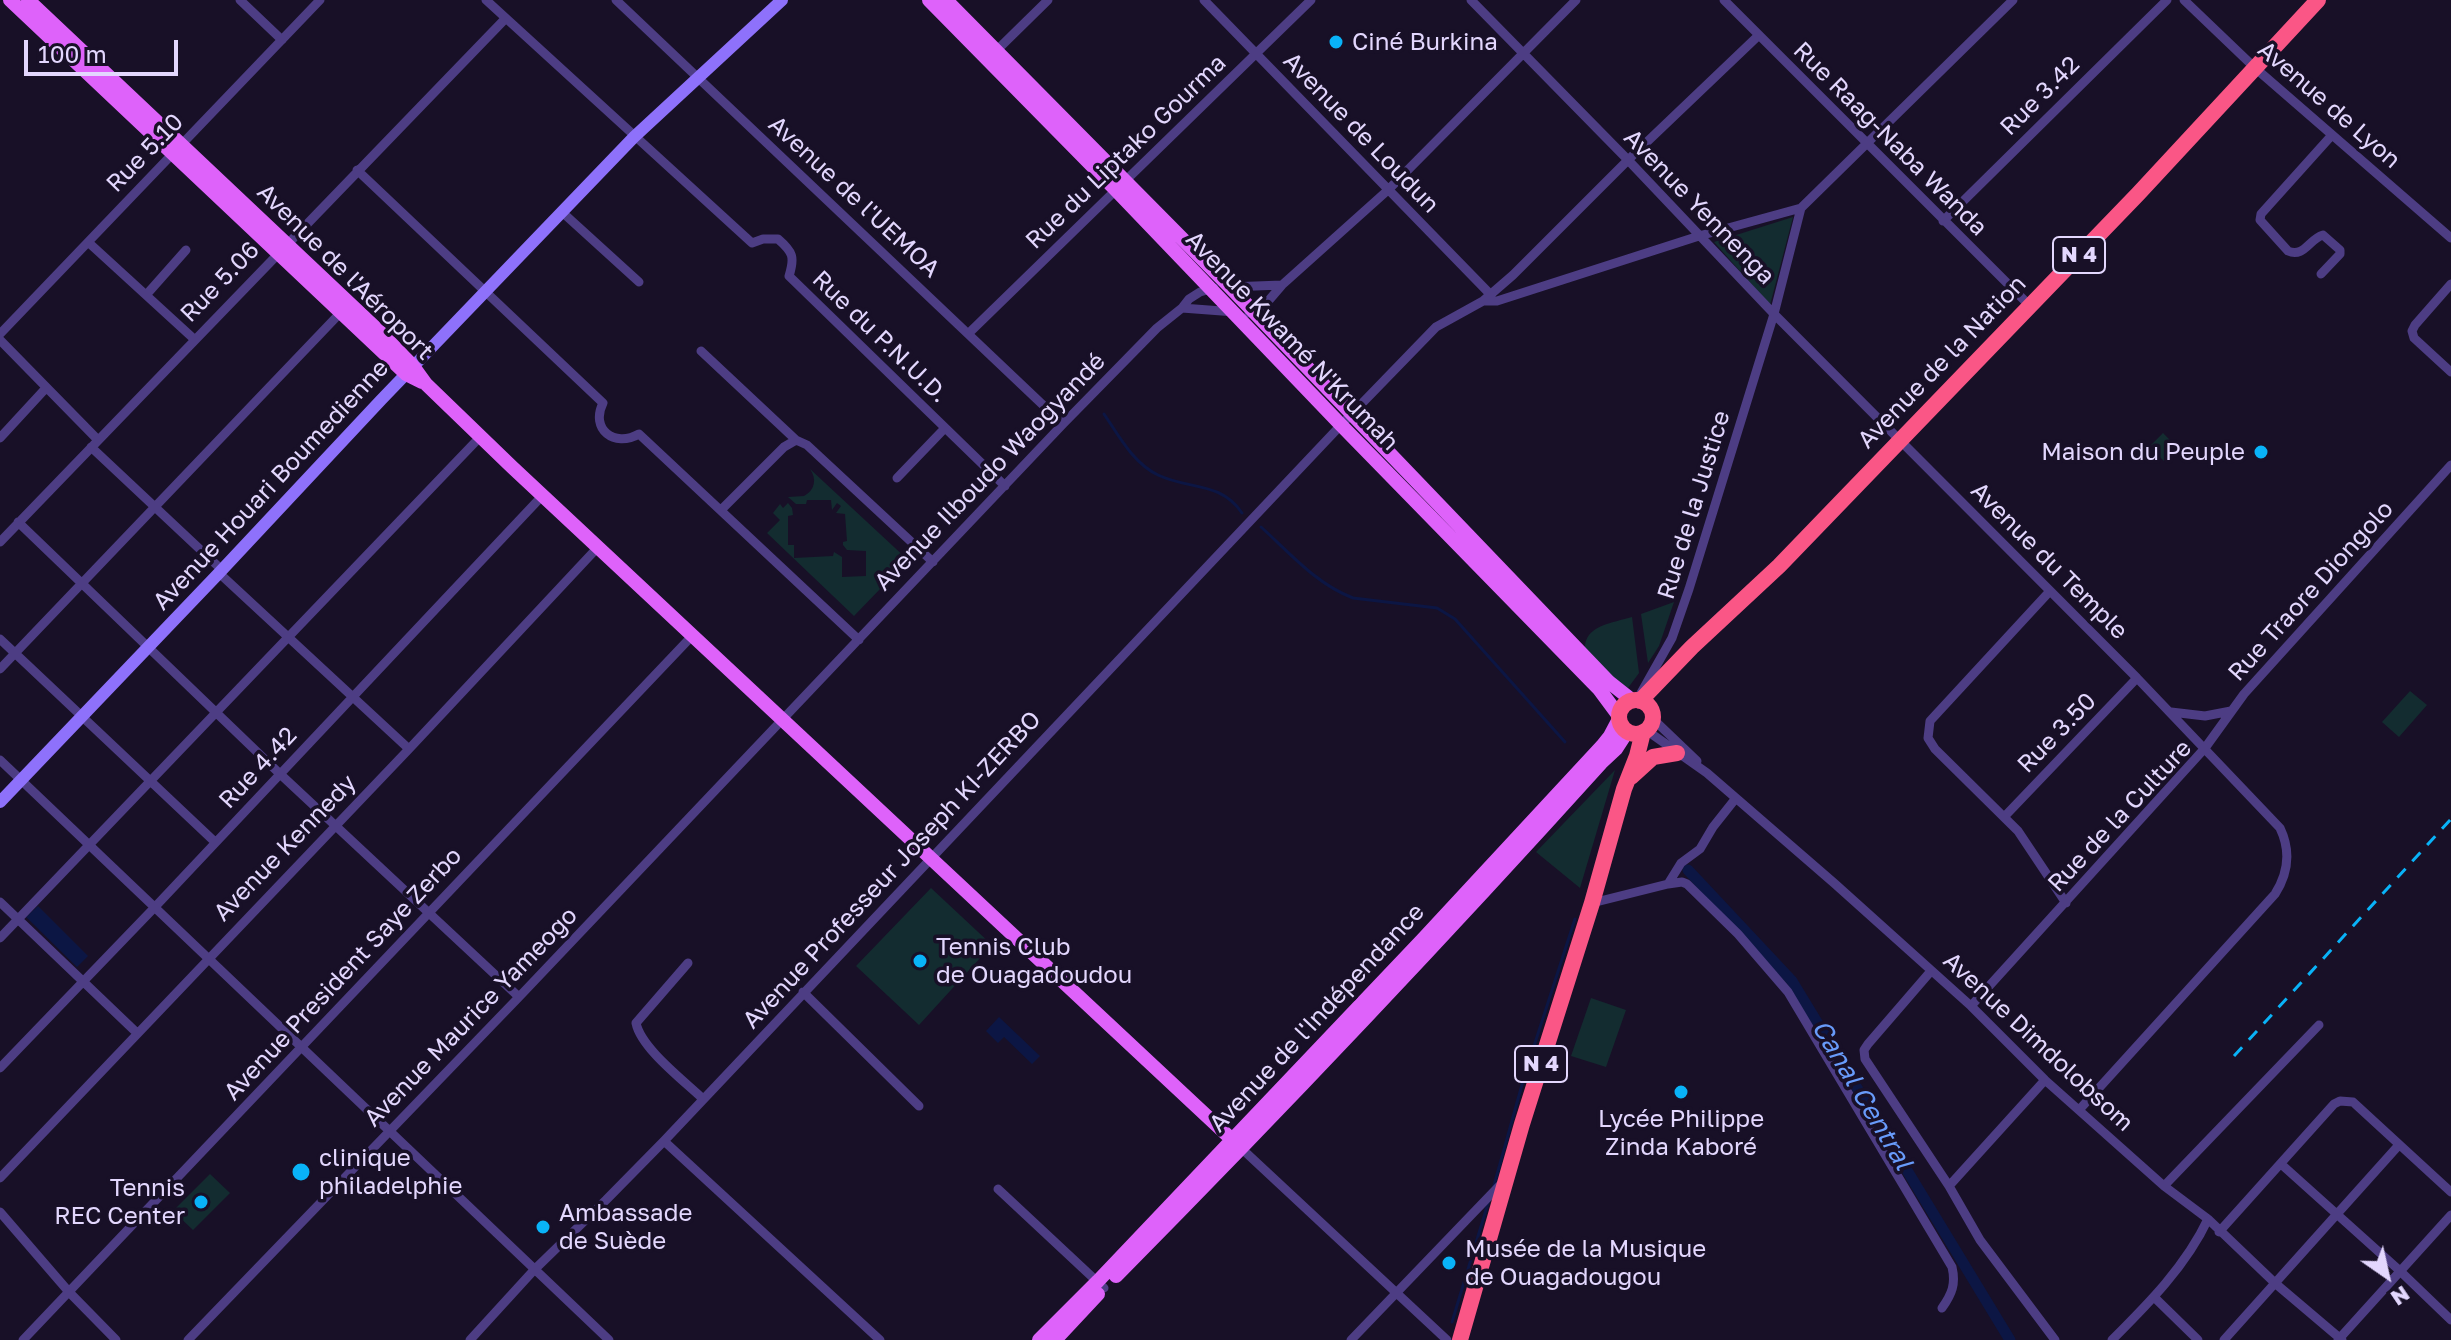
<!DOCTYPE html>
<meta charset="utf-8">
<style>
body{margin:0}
#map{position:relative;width:2451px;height:1340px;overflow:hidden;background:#181027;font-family:"Golos Text",sans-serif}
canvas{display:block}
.north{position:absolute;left:2347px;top:1236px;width:80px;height:80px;-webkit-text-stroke:6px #181027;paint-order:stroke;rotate:146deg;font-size:22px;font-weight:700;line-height:32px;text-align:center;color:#e3d7fe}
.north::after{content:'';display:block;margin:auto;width:28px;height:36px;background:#e3d7fe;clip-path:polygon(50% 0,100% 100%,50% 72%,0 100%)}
.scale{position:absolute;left:24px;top:40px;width:154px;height:36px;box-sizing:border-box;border:4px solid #e3d7fe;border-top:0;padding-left:10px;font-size:24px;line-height:28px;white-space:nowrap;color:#e3d7fe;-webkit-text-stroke:6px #181027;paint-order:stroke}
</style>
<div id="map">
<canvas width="2451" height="1340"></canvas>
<div class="north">N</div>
<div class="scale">100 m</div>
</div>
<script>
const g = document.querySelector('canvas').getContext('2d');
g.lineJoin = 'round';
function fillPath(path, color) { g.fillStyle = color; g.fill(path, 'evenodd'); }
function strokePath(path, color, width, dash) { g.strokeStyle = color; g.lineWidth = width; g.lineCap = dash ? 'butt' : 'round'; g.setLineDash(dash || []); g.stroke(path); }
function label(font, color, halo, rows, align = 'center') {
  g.font = font + ' "Golos Text",sans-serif'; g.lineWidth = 7; g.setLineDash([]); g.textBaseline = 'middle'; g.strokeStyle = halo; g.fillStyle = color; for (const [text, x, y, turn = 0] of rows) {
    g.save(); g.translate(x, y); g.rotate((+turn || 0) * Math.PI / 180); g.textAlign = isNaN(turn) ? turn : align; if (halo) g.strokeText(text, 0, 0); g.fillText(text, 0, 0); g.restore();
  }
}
const green = new Path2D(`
 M1793,217l-23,88 -56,-63z
 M2163,433l14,14 -13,14 -15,-14z
 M810,469l98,91 -54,56 -87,-83 13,-13 -7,-7 7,-9 3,4 5,-5 4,5 1,7 -5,1v29h6v13l39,-2 1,-4 8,5v20l24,-1v-25l-19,-1 -4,-5v-3l4,-1 -2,-27 -9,-1 5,-7 -4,-3 -5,7 -1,-10h-24l-1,4h-10l-8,-7 16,-1c11,-6 13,-17 6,-27z
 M1674,602l-15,44 -11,17 -7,-49z
 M1632,617l7,56 -11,15 -13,-8 -30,-31c-1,-24 28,-26 47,-32z
 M2410,691l17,14 -28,32 -17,-15z
 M1615,770l-35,118 -44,-36z
 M931,888l61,57 -73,80 -63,-59z
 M1591,998l35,12 -20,57 -35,-11z
 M210,1174l20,19 -37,37 -20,-19z`);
const water = new Path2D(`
 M38,906l50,50 -11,11 -51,-50z
 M999,1017l41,39 -8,8 -28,-27 -6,6 -12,-12z`);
const stream = new Path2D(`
 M1104,414c15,22 29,49 54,61 31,15 62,6 84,38
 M1261,527c29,26 55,57 92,71l84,10 18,11 110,123
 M1493,1189l32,-115 50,-155
 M1452,1322l37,-122`);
const canal = new Path2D(`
 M1688,870l104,111 218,359`);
const street = new Path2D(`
 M240,0l42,40
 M486,0l266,243 11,-4h15c15,13 17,18 11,37l216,210
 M616,0l447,424
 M1204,0l286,294
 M1471,0l157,160 146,154 363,364 143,150c11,23 9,44 -5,66l-196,216
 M1724,0l305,305
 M2184,0l70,67 197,171
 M993,54l55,-54
 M357,170l246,233c-13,26 11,45 36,31l220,206
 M562,212l77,70
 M1943,221l224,-221
 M88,242l106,97
 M2321,274l19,-20v-4l-17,-15c-14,4 -19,23 -35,16l-28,-31 1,-6 71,-79
 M2451,284l-36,41 -3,6 2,7 37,34
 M1229,287l53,-2
 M147,294l39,-44
 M1483,301h14l202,-65 102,-28 212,-208
 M1182,308l53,4
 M1249,313l5,-1 10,-6 18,-21 106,-95 188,-190
 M969,333l342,-333
 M0,334l320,-334
 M0,340l98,100
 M701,351l95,89 11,5 126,117
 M0,438l46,-50
 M91,447l131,123
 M897,478l48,-50
 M721,510l63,-63 12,-7
 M18,522l261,251 240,224
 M0,542l505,-523
 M219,573l190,176
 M2050,591l-120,130 -2,17 7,11 83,82 48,72
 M0,639l215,203
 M0,669l344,-360
 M1641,693l31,-55 17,-49 85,-275 27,-106
 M2171,712l34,4 26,-5
 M1652,718l45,43
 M1646,730l61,43 127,110 137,123 74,74 119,106 44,33 68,65 66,56
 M0,760l609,580
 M2005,816l132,-138
 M1668,884l14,-2 5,2 51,50 50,58 164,275c4,17 0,27 -10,41
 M0,902l137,131
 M1592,903l76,-19 13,-21 19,-14 13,-22 23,-29
 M0,938l481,-502
 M688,963l-52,60c5,25 47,57 66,75
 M1931,971l-63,73 -4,6 1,9 84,127 31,54 75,100
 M803,992l116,114
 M1971,1006l234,-258 39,-54 207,-229
 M0,1068l154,-160 389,-413
 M664,1141l216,199
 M1241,1148l206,192
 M2281,1164l118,106 52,50
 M0,1178l409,-429 190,-203
 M1949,1186l96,-106
 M2164,1186l155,-161
 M998,1189l106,99
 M0,1212l69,80 47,48
 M2219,1232l115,-128 6,-3 13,1 98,90
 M2154,1297l44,43
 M23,1340l669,-704
 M188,1340l331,-343 544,-573 94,-96 25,-20 7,-9 11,-7 14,-4
 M470,1340l64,-70 72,-70 58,-59 677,-716 95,-98 47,-26 30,-26 115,-115 131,-125
 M1351,1340l150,-156
 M2112,1340c36,-36 74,-74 96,-121
 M2224,1340l174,-194
 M2338,1340l113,-125`);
const secondary = new Path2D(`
 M0,802l219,-229 162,-173 253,-263 148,-137`);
const primary = new Path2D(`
 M10,0l396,374 16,8
 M28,0l353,333 32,33 13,18 86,83 729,681
 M929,0l186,189 226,236 258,264 20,27
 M946,0l284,287 379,395 24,19
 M1116,1276c165,-167 327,-338 485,-513l15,-14 11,-17
 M1039,1340l59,-59 325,-342 179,-193 8,-10 9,-17
 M1055,1340l43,-46`);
const highway = new Path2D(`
 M1619 717a17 17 0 1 1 34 0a17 17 0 1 1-34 0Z
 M1640,701l52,-54 87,-81 359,-372 180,-194
 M1631,777l22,-20 24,-4
 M1460,1340l62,-216 70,-221 32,-114 13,-33 6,-24`);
const rail = new Path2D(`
 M2234,1056l217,-237`);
const markers = [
 [1336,42,8,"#09b3f8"],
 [2261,452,8,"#09b3f8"],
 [920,961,8,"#09b3f8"],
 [1681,1092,8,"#09b3f8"],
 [301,1172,10,"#09b3f8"],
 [201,1202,8,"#09b3f8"],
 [543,1227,8,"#09b3f8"],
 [1449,1263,8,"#09b3f8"]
];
const shields = [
 [2079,255,52],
 [1541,1064,52]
];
const shieldNames = [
 ["N 4",2079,255],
 ["N 4",1541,1064]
];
const poiNames = [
 ["Ciné Burkina",1352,42],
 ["Maison du Peuple",2245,452,"right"],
 ["Tennis Club",936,947],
 ["de Ouagadoudou",936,975],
 ["Lycée Philippe",1681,1119,"center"],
 ["Zinda Kaboré",1681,1147,"center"],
 ["clinique",319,1158],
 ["philadelphie",319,1186],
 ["Tennis",185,1188,"right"],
 ["REC Center",185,1216,"right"],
 ["Ambassade",559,1213],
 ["de Suède",559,1241],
 ["Musée de la Musique",1465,1249],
 ["de Ouagadougou",1465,1277]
];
const streetNames = [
 ["Rue 3.42",2040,96,-45],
 ["Avenue de Lyon",2329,105,41],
 ["Avenue de Loudun",1361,133,46],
 ["Rue Raag-Naba Wanda",1890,139,45],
 ["Rue du Liptako Gourma",1126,152,-44],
 ["Rue 5.10",145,153,-46],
 ["Avenue de l'UEMOA",854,197,43],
 ["Avenue Yennenga",1699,207,46],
 ["Avenue de l'Aéroport",345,272,45],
 ["Rue 5.06",220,282,-46],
 ["Rue du P.N.U.D.",880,337,44],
 ["Avenue Kwamé N'Krumah",1292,341,46],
 ["Avenue de la Nation",1942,362,-46],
 ["Avenue Ilboudo Waogyandé",990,472,-46],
 ["Avenue Houari Boumedienne",271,485,-47],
 ["Rue de la Justice",1694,505,-73],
 ["Avenue du Temple",2049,561,45],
 ["Rue Traore Diongolo",2311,591,-48],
 ["Rue 3.50",2057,733,-46],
 ["Rue 4.42",258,768,-47],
 ["Rue de la Culture",2120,816,-47],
 ["Avenue Kennedy",285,848,-46],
 ["Avenue Professeur Joseph KI-ZERBO",892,870,-47],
 ["Avenue President Saye Zerbo",343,974,-47],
 ["Avenue Maurice Yameogo",471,1017,-46],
 ["Avenue de l'Indépendance",1317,1018,-47],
 ["Avenue Dimdolobsom",2038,1042,43]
];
const waterNames = [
 ["Canal Central",1862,1095,59]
];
fillPath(green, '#132c30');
fillPath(water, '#0c1644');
strokePath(stream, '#0c1644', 3);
strokePath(canal, '#0c1644', 11);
strokePath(street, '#4d3d84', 9);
strokePath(secondary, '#8e71fb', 12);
strokePath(primary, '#de62fa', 14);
strokePath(highway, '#fa5686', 16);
strokePath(rail, '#09b3f8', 3, [12, 10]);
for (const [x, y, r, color] of markers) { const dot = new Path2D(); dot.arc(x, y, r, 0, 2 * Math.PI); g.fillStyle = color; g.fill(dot); strokePath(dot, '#181027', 3); }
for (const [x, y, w] of shields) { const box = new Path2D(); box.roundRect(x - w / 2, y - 18, w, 36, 6); g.fillStyle = '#181027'; g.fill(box); strokePath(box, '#e3d7fe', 2); }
label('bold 22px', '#e3d7fe', null, shieldNames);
label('24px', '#e3d7fe', '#181027', poiNames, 'left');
label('24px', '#e3d7fe', '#181027', streetNames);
label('italic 26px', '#689bfa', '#181027', waterNames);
</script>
